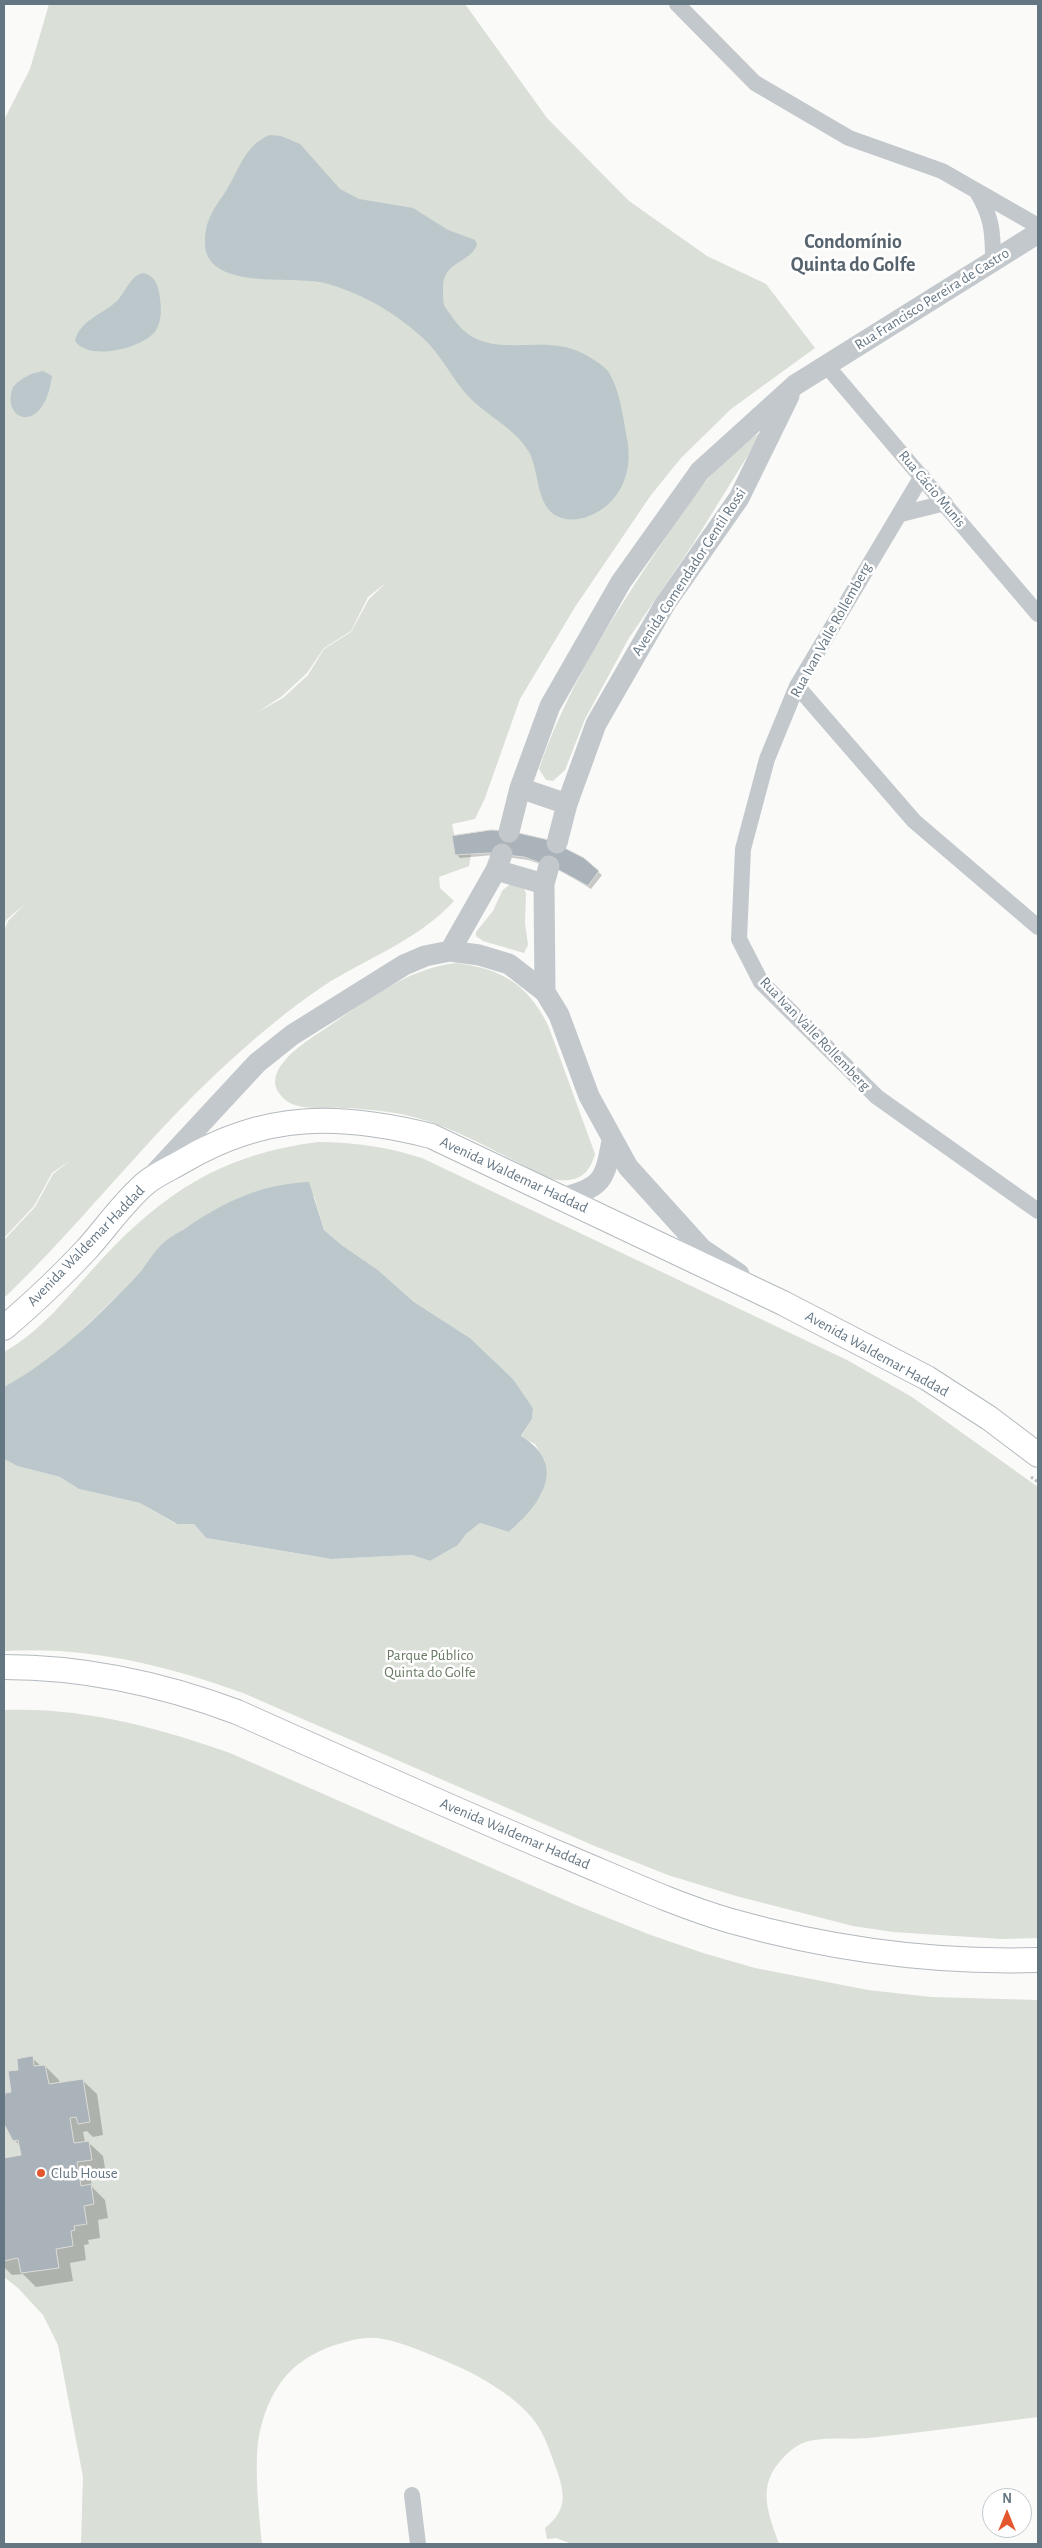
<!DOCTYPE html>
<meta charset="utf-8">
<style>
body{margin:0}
#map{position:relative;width:1042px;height:2548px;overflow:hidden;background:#fafaf8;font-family:"Alegreya Sans",sans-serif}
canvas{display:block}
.frame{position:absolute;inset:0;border:5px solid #657683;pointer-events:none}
.north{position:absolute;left:982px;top:2488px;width:50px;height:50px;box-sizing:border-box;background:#fff;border:1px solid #c1c8cd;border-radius:50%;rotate:0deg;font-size:14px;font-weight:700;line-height:20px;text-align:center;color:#657683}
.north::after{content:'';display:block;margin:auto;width:18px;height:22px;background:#e4572e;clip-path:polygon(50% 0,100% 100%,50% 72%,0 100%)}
</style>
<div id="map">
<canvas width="1042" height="2548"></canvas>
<div class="frame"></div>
<div class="north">N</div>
</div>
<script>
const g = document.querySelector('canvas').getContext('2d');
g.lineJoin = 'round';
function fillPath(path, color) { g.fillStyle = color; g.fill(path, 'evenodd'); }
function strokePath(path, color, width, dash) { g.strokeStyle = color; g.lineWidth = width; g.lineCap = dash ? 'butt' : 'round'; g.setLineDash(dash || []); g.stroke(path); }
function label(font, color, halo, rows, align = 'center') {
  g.font = font + ' "Alegreya Sans",sans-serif'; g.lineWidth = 5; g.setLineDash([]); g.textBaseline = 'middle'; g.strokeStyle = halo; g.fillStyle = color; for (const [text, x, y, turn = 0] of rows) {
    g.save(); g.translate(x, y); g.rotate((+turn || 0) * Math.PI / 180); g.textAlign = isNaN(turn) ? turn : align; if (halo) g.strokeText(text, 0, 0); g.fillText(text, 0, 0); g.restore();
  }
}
const green = new Path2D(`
 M49,4h416l82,114 82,83 78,55 59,28 49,64 -84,61 -50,49 -30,37 -76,112 -55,92 -35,99 -10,21 -23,5 5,25 15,-1 -3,18 -30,11 1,11 14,13c-34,37 -81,55 -123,80 -31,20 -62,45 -89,69 -87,76 -155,169 -238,248v-58l31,-33 18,-33 18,-14 -19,13 -18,33 -30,32v-307l4,-10 16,-16 -18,15 -2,6v-806l26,-51zM387,582l-18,17 -18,33 -27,17 -16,26 -25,23 -27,15 25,-16 26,-24 17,-25 27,-17 17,-34z
 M763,431l-70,113 -64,94 -44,81 -20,51 -12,11 -7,-1 -7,-11c27,-79 71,-148 117,-217 30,-44 59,-94 107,-121z
 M511,883l13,6 2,4 -1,30 3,22 -4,8 -41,-12 -7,-5v-4l17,-21 9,-20z
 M456,963c45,6 71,20 92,62l47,129c-7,25 -22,29 -45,25 -53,-26 -109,-62 -169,-68 -12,-1 -25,-3 -38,-3 -20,-2 -50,6 -64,-15 -17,-25 29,-53 46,-64 40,-27 82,-61 131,-66z
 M318,1142c36,0 69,5 104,16l425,202 65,37 126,90v451l-36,1 -109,-7 -40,-6 -117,-30 -68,-21 -71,-28 -354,-154c-78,-28 -155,-47 -239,-42v-192l13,7 43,11 19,12 61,14 36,21h18l12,14 125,21 81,-4 18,6 28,-16 8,-11 14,-11 29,9 11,-10 22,-29 3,-32 -10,-17 -14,-7 11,-18 1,-11 -20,-29 -43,-41 -56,-36 -36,-32 -35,-24 -19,-16 -10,-34 -153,49 -24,32 -69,66 -35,29 -29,15v-35c39,-22 66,-58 96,-91 64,-69 123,-107 218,-119z
 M4,1710c78,-3 152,17 226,43l346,152 72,29 55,19 52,15 113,22 63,7 107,3v417c-57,7 -113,15 -170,21 -21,2 -45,-2 -65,5 -11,4 -24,18 -30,28 -14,24 -2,49 6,73h-207l-16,-6 -9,1 -2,-11c23,-18 20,-35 11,-60 -5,-14 -10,-29 -18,-42 -17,-27 -59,-51 -88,-63 -21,-9 -45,-20 -67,-24 -14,-3 -28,0 -41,4 -47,13 -71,41 -82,88 -7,28 -1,84 2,113h-181l2,-67 -25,-132 -15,-30 -25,-27 -14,-11z`);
const water = new Path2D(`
 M270,135l11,1 19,8 40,45 19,10 54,9 35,22 27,10 2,5c-8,19 -35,16 -34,44 0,4 0,11 1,16 2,4 6,9 9,13 34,51 91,8 138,40 6,4 13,8 17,13 12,19 15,46 19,68 5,25 -1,51 -22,68 -13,10 -34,18 -50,8 -19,-12 -16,-45 -26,-63 -14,-24 -42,-36 -60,-55 -17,-18 -28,-43 -46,-59 -29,-26 -61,-45 -98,-55 -32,-8 -122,9 -120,-42 0,-18 7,-30 17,-44 16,-22 21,-52 48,-62z
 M143,273c10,2 14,9 16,19 2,13 4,26 -3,38 -11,18 -67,32 -81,11 4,-20 28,-27 42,-40 8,-8 14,-26 26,-28z
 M43,371l9,5c-8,61 -52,45 -39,11 8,-9 18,-14 30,-16z
 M309,1182l15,48 19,16 35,24 36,32 56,36 43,41 20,29 -1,11 -11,17c48,29 20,68 -12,96l-29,-9 -14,11 -8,11 -28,16 -18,-6 -81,4 -125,-21 -12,-14h-17l-37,-21 -61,-14 -19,-12 -43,-11 -13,-7v-72c50,-27 91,-68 131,-109 10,-10 16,-23 26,-33 7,-7 17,-12 25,-17 39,-27 76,-44 123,-46z`);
const shadow = new Path2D(`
 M453,837l130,22 19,16 -11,14 -29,-18 -34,-11 -35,-5 -33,3 -4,-4z
 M32,2058l10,9 3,-1 14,14 1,4 22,-4 15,14 6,41 -10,2 -6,-6 -4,1 2,10h3l15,14 3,18 -16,2 2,11 13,13 3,18 -10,2 2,18 -12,2 1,4 -5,1 2,15 -16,3 3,18 -37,6 -13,-13 -11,1 -8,-8v-108l18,-3 -1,-9 -10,-11 -7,-16v-13l2,-13 6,-1 8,-22z`);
const building = new Path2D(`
 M491,830l19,1 39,9 35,18 15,13 -11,15 -31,-17 -33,-12 -35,-4 -34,2 -3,-19z
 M33,2056l1,10 11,-1 4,19 34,-5 7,43 -12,2 -2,-7 -6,1 4,25 15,-2 3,19 -15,2 4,24 10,-2 3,20 -10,2 3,18 -13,2 1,4 -4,1 2,15 -17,3 3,19 -38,5 -3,-15 -14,3v-103l17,-3 -3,-15 -5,1 -9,-17v-23l1,-8 6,-1 -3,-21 10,-1 -1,-11z`);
const path = new Path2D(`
 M1031,1477l7,5`);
const minor = new Path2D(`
 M677,4l78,79 94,55 93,33 96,55
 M977,192c15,25 16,40 16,69
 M826,365l212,249
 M922,476l-125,210 -30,73 -24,90 -4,90 22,43 116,115 161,114
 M901,514l44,-11
 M797,686l117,135 124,106
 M412,2495l6,49`);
const tertiary = new Path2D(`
 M520,788l47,16
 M509,832l11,-44 30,-82 71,-124 79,-111 95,-86 243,-152
 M557,843l10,-39 29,-80 69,-120 74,-106 50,-102
 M496,870l48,14
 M450,951l46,-81 6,-16
 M545,992l-1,-108 5,-18
 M155,1173l102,-110 35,-28 112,-70 21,-9 25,-5 29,4 30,9 36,28 14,23 30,81 39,71 74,82 37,25
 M562,1198c40,-11 43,-17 50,-58`);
const secondary = new Path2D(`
 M4,1328c29,-25 56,-50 82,-78 20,-22 38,-49 61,-68 10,-8 24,-14 36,-21 82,-49 157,-48 248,-25l352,167 144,75 62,40 49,37
 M4,1667c80,0 158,17 233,45 107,48 215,96 323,142 56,23 113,50 171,67 99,28 204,42 307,39`);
const markers = [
 [41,2173,5,"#e4572e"]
];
const streetNames = [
 ["Rua Francisco Pereira de Castro",932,299,-32],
 ["Rua Cácio Munis",932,489,50],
 ["Avenida Comendador Gentil Rossi",689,572,-57],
 ["Rua Ivan Valle Rollemberg",831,630,-61],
 ["Rua Ivan Valle Rollemberg",815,1034,46],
 ["Avenida Waldemar Haddad",514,1175,25],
 ["Avenida Waldemar Haddad",86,1246,-46],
 ["Avenida Waldemar Haddad",877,1354,29],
 ["Avenida Waldemar Haddad",515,1834,23]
];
const parkNames = [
 ["Parque Público",430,1655],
 ["Quinta do Golfe",430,1672]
];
const poiNames = [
 ["Club House",51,2173]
];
const districtNames = [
 ["Condomínio",853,242],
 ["Quinta do Golfe",853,265]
];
fillPath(green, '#dadfd7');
fillPath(water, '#bbc7cb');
fillPath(shadow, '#0003');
fillPath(building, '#aab3b9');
strokePath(building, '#dcdcda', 1);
strokePath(secondary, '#b3babf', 26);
strokePath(path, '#bbbfc2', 3, [2.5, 2.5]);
strokePath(minor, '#c3c8cc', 16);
strokePath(tertiary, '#c3c8cc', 21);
strokePath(secondary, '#fff', 24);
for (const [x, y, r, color] of markers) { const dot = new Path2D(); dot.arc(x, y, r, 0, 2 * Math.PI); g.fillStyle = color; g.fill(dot); strokePath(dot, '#fff', 2); }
label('15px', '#657683', '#fff', streetNames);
label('15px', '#687a64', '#fff', parkNames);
label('15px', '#657683', '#fff', poiNames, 'left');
label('bold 20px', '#57646e', '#fff', districtNames);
</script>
